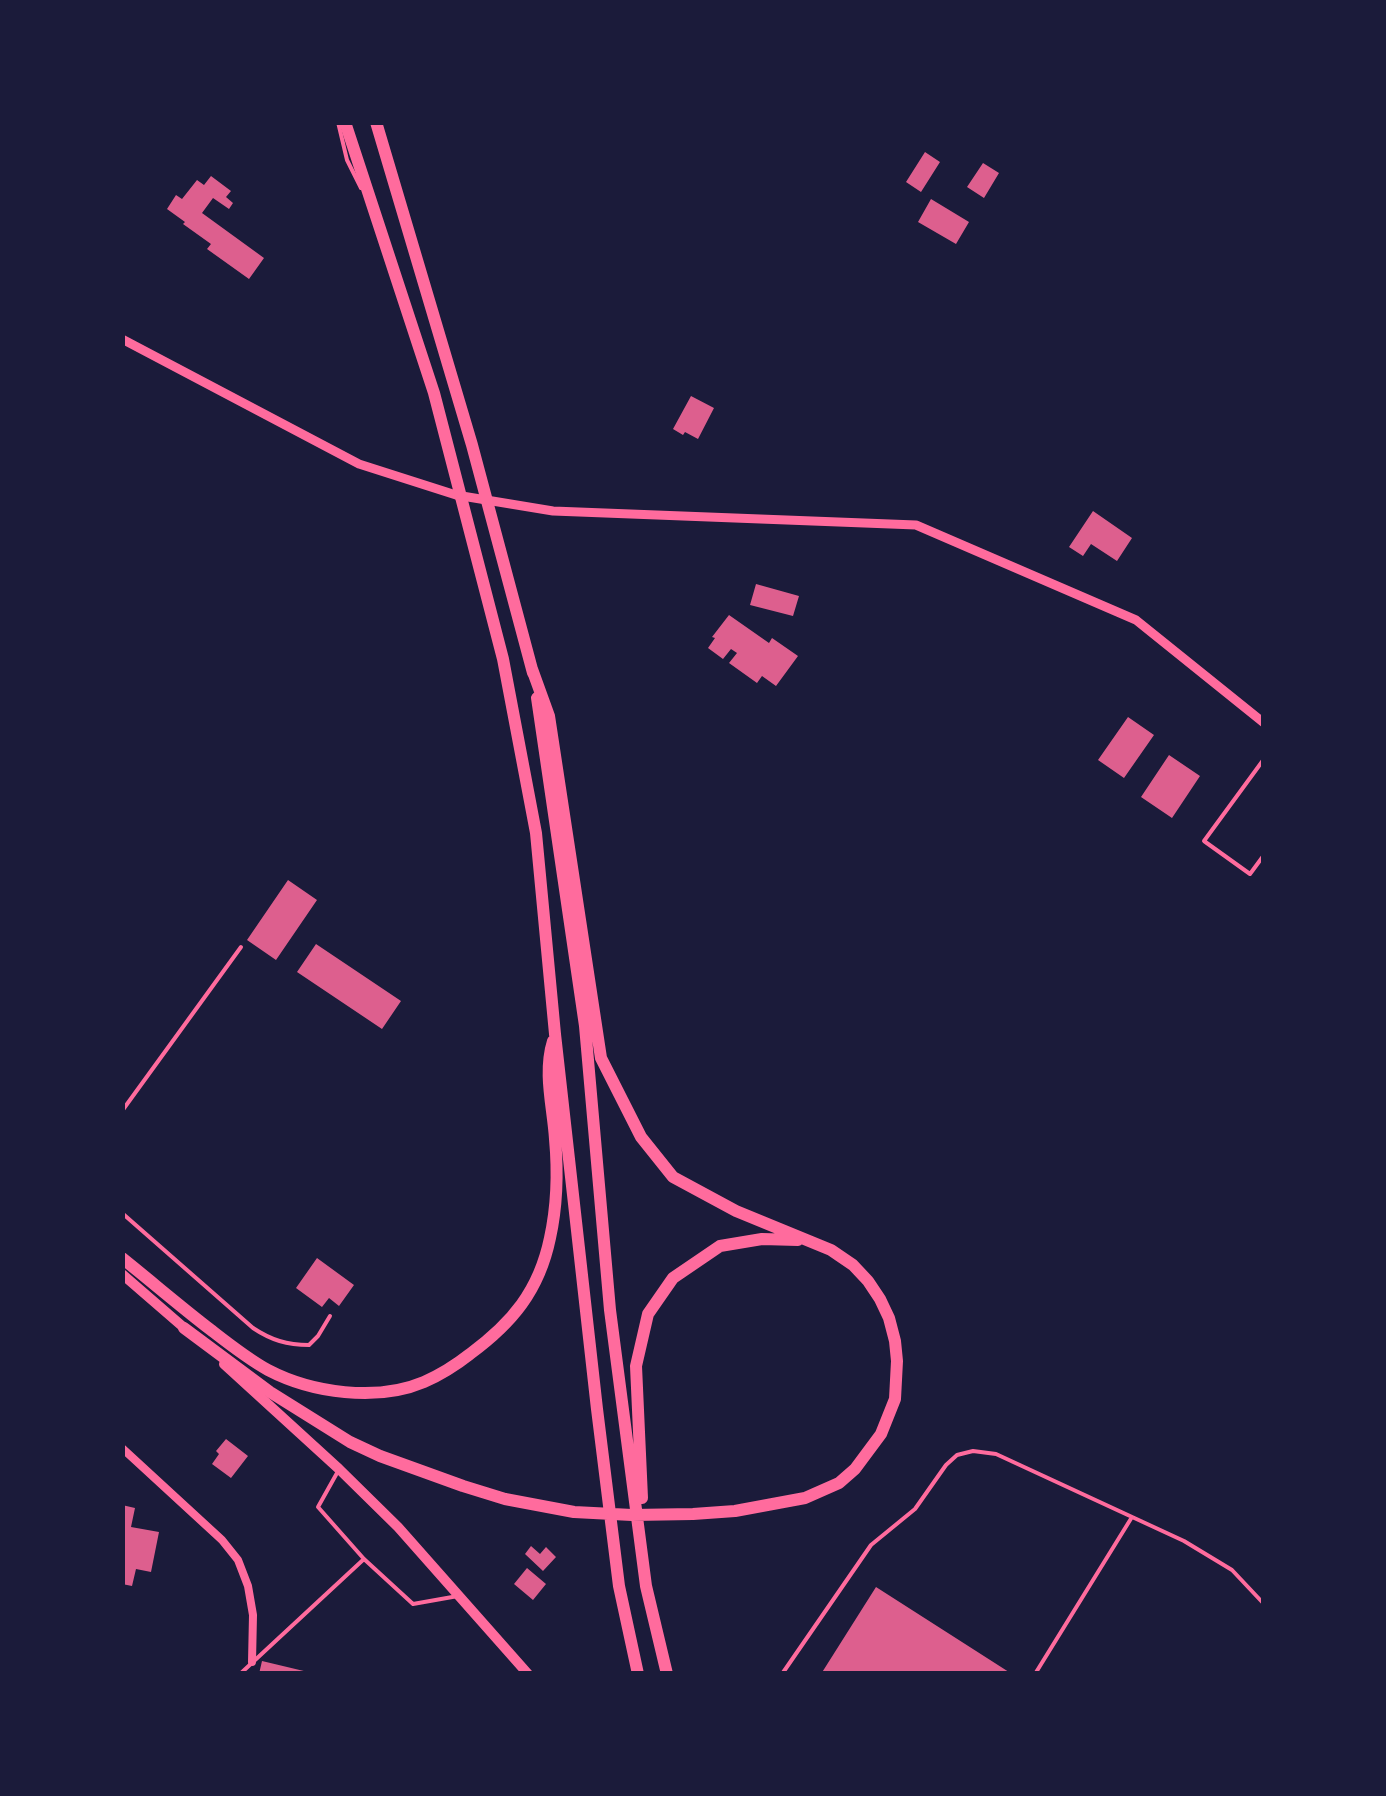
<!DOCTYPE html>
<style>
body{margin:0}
#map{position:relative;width:1386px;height:1796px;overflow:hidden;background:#1b1b3a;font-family:"Times New Roman",serif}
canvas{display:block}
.frame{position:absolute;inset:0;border:125px solid #1b1b3a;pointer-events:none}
</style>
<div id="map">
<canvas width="1386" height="1796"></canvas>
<div class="frame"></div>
</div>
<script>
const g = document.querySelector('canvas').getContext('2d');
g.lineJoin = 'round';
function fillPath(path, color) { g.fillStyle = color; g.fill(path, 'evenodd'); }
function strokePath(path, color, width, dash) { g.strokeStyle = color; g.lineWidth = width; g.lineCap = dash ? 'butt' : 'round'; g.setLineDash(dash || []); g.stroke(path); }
const building = new Path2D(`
 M925,152l15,10 -19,30 -15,-10z
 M983,163l16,10 -15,25 -17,-11z
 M211,176l20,15 -5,6 7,6 -4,6 -16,-11 -11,15 62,45 -15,21 -42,-30 4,-5 -28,-20 2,-2 -18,-13 9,-14 6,4 15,-19 7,5z
 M931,199l38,23 -13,22 -38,-22z
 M691,396l23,12 -16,31 -13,-7 -2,3 -10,-6z
 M1093,511l39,27 -15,23 -26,-17 -8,12 -14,-9z
 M756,584l43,12 -6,20 -43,-11z
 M729,615l40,28 3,-5 26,18 -22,30 -14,-10 -5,7 -28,-20 8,-10 -6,-4 -8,10 -15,-11 7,-10 -3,-1z
 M1128,717l26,18 -30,43 -26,-18z
 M1169,755l31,21 -28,42 -31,-21z
 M288,880l29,20 -41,60 -29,-20z
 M316,944l85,57 -19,28 -85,-57z
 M317,1258l37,27 -15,21 -10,-8 -7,9 -26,-19z
 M226,1439l22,17 -17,22 -19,-14 7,-10 -3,-3z
 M122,1505l13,3 -4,19 28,5 -8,40 -15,-3 -4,17 -10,-2z
 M531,1546l9,8 6,-7 10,10 -13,14 -18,-17z
 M527,1568l19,16 -13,16 -19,-16z
 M876,1587l136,87h-191z
 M262,1661l46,11v2h-49z`);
const service = new Path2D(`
 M338,122l9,38 14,28
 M1264,759l-60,82 46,33 14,-19
 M122,1111l119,-164
 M122,1213l131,115c18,12 34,17 56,17l9,-9 12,-20
 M337,1473l-19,34 46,52 49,45 45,-8
 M240,1674l124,-115
 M782,1674l89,-129 44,-36 31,-44 11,-10 16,-4 23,3 188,87 48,29 32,34
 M1035,1674l97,-157`);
const minor = new Path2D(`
 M122,1448l100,92 16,20 10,26 5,29 -1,47`);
const tertiary = new Path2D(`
 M122,339l237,125 97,31 97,16 363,14 220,95 128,103`);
const secondary = new Path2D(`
 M122,1274l67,58
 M224,1364l115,105 59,58 130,147`);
const trunk = new Path2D(`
 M345,122l89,271 69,266 33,174 19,201 42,375 22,177 19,88
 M376,122l96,323 61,228
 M537,698l48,328 25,284 36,276 21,88
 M122,1258c30,24 59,49 89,72 18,14 37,29 57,40 44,23 109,32 156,12 16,-7 32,-17 46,-28 42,-31 69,-63 80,-116 7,-32 8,-66 5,-99 -2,-32 -12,-66 -2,-98
 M184,1328l86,64 80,50 30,14 83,30 42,13 69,13 58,3 61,-1 42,-3 70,-13 34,-15 16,-14 26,-35 14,-35 2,-38 -2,-20 -6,-23 -9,-19 -12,-18 -15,-16 -22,-15 -95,-39 -63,-34 -32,-40 -40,-79 -52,-342 -17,-47
 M642,1498l-6,-132 12,-52 25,-36 47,-32 42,-7 36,1`);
fillPath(building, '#dd5f8e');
strokePath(service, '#ff6b9d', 4);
strokePath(minor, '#ff6b9d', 8);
strokePath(tertiary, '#ff6b9d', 9);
strokePath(secondary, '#ff6b9d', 10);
strokePath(trunk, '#ff6b9d', 12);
</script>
